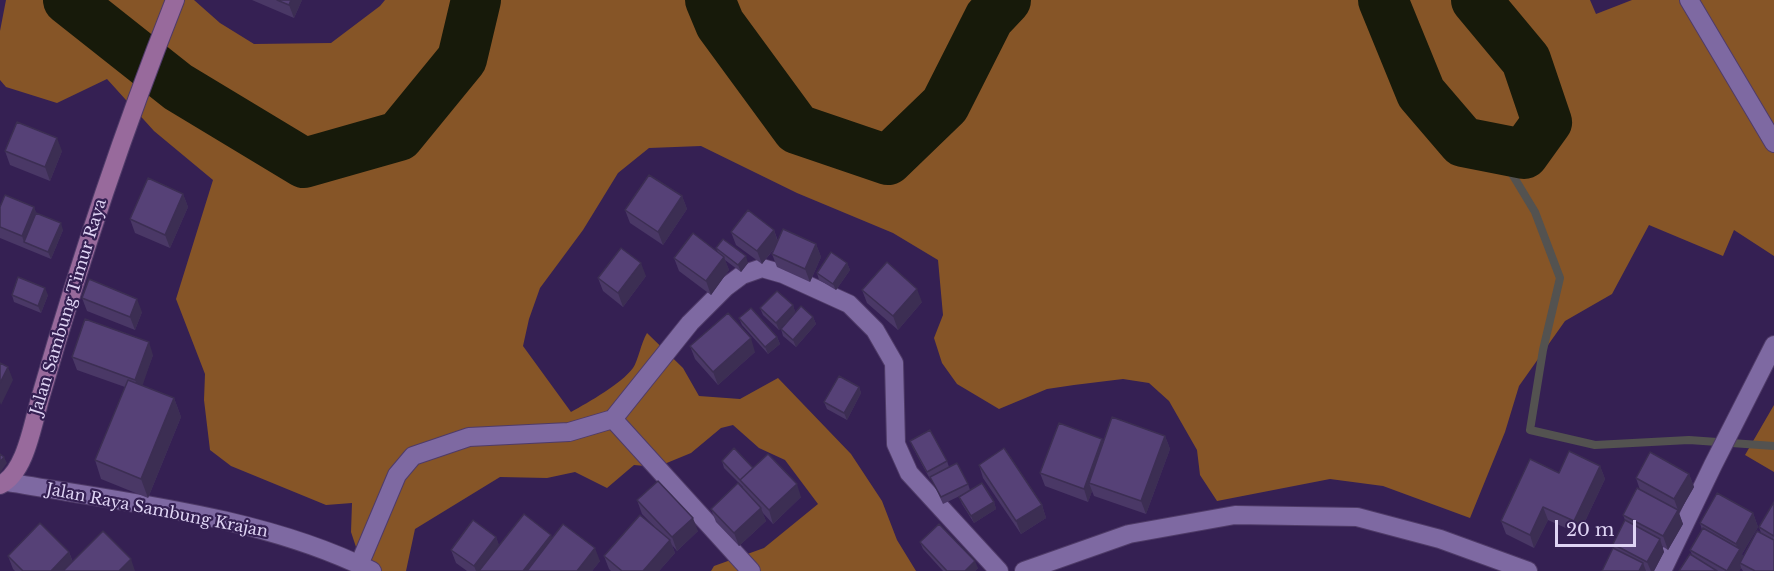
<!DOCTYPE html>
<style>
body{margin:0}
#map{position:relative;width:1774px;height:571px;overflow:hidden;background:#352053;font-family:"Libre Baskerville",serif}
canvas{display:block}
.scale{position:absolute;left:1555px;top:520px;width:81px;height:27px;box-sizing:border-box;border:3px solid #dfd4f4;border-top:0;padding-left:8px;font-size:18px;line-height:21px;white-space:nowrap;color:#dfd4f4;-webkit-text-stroke:4px #352053;paint-order:stroke}
</style>
<div id="map">
<canvas width="1774" height="571"></canvas>
<div class="scale">20 m</div>
</div>
<script>
const g = document.querySelector('canvas').getContext('2d');
g.lineJoin = 'round';
function fillPath(path, color) { g.fillStyle = color; g.fill(path, 'evenodd'); }
function strokePath(path, color, width, dash) { g.strokeStyle = color; g.lineWidth = width; g.lineCap = dash ? 'butt' : 'round'; g.setLineDash(dash || []); g.stroke(path); }
function label(font, color, halo, rows, align = 'center') {
  g.font = font + ' "Libre Baskerville",serif'; g.lineWidth = 4.5; g.setLineDash([]); g.textBaseline = 'middle'; g.strokeStyle = halo; g.fillStyle = color; for (const [text, x, y, turn = 0] of rows) {
    g.save(); g.translate(x, y); g.rotate((+turn || 0) * Math.PI / 180); g.textAlign = isNaN(turn) ? turn : align; if (halo) g.strokeText(text, 0, 0); g.fillText(text, 0, 0); g.restore();
  }
}
const forest = new Path2D(`
 M6,0h188l26,23 34,21 77,-1 49,-37 5,-6h1205l6,14 36,-14h142v256l-40,-26 -11,26 -74,-31 -37,69 -47,27 -46,65 -14,46 -35,86 -87,-32 -53,-7 -113,22 -17,-26 -3,-25 -28,-49 -20,-18 -26,-4 -49,6 -27,4 -48,20 -42,-25 -15,-21 -8,-25 9,-23 -5,-55 -45,-27 -96,-40 -96,-47 -52,2 -31,25 -35,57 -43,58 -11,31 -6,27 48,66c18,-10 50,-28 62,-44 5,-7 8,-25 14,-35l36,35 16,28 41,3 38,-21 73,76 31,47 15,39 19,31h-205l3,-5 50,-18 54,-44 -33,-44 -26,-12 -26,-23 -12,3 -30,25 -34,14 -23,-2 -27,23 -32,-16 -28,6 -47,-1 -85,52 -9,42h-42l-13,-39 1,-29 -26,2 -95,-39 -21,-16 -6,-50 1,-26 -29,-75 37,-119 -59,-49 -47,-52 -50,24 -51,-16 -6,-7v-49z
 M1774,405v67l-29,-17z`);
const stream = new Path2D(`
 M1497,149l38,63 25,66 -17,72 -13,80 65,15 94,-5 85,6`);
const river = new Path2D(`
 M68,0l110,87 126,76 95,-27 63,-77 14,-59
 M710,0l10,24 77,105 91,31 57,-55 44,-87 17,-18
 M1383,0l38,93 42,49 61,12 23,-32 -21,-62 -50,-60`);
const street = new Path2D(`
 M1689,0l85,143
 M613,419l138,152
 M7,482c117,20 259,35 365,89
 M359,565l38,-90 16,-19 56,-19 100,-5 44,-13 77,-96 36,-36 16,-12 20,-7 21,6 66,30 26,26 19,33 2,81 13,29 90,98
 M1024,571l105,-37 106,-19 122,2 83,22 88,32
 M1662,571l51,-106 61,-120`);
const secondary = new Path2D(`
 M0,485c27,-13 33,-65 42,-93 38,-132 82,-263 133,-392`);
const wall = new Path2D(`
 M252,0h50l-8,18z
 M5,151h57l-12,30 -40,-16z
 M183,194l5,13 -18,41 -35,-15 -5,-14z
 M682,196l5,13 -24,36 -33,-22 -5,-13z
 M0,207h34l2,6 27,17 -12,29 -51,-21z
 M774,230l4,11 38,3 5,13 -11,25 -33,-15 -5,-13 2,-5 -12,15 -26,-19 -5,-13z
 M716,248l32,15 -7,9 -16,-12 4,10 -18,25 -32,-24 -5,-13 44,-6z
 M847,263l3,7 -14,20 -17,-10 -2,-7z
 M646,276l-23,31 -20,-16 -5,-13z
 M862,290l60,12 -24,28 -31,-27z
 M12,295h36l-7,18 -27,-11z
 M82,298l60,14 -7,18 -48,-19z
 M793,305l2,7 -16,18 -16,-15 -3,-7z
 M813,317l3,7 -20,23 -13,-11 -2,-7z
 M739,318l38,19 3,7 -12,10 -26,-29z
 M690,346l65,6 -37,33 -23,-26z
 M153,355l-11,30 32,13 7,19 -33,81 -47,-19 -6,-19 30,-73 -48,-17 -5,-13z
 M859,387l2,6 -14,27 -20,-11 -3,-7z
 M1165,436l5,13 -24,65 -52,-18 -2,-5 -4,11 -43,-16 -5,-13 62,-34 1,4z
 M910,441l37,20 2,6 19,17 2,6 24,12 2,7 -22,14 -12,-19 -3,-7 9,-5 -25,12 -12,-26 -1,1 -17,-31z
 M722,461l31,7 48,29 -28,27 -11,-12 4,9 -27,25 -23,-24 -5,-13 32,-20v-2l-19,-19z
 M979,465l63,40 4,13 -25,16 -38,-56z
 M1600,466l5,13 -26,55 -31,-14 -14,28 -28,-14 -5,-13z
 M1689,474l5,13 -15,26 -1,-1 5,12 -15,26 -6,-4 2,6 -10,19h-52l13,-21 -2,-6 12,-24 -2,-5 17,-25 -4,-12z
 M637,500l61,31 -21,20 -5,-6 3,8 -16,18h-48l-2,-2 -5,-13 50,-30 -12,-12z
 M1774,502v69h-31l-2,-3 -2,3h-60l13,-16 -2,-5 12,-20 -2,-7 53,-10 5,14 -16,27 1,3 18,-24 -2,-6z
 M496,537l3,9 53,-8 48,23 -8,10h-125l-11,-8 -5,-13z
 M920,542l58,26 -3,3h-32l-20,-22z
 M69,552l4,10 62,9h-120l-2,-2 -5,-13z`);
const shadedWall = new Path2D(`
 M291,0h11l-8,18 -5,-13z
 M57,138l5,13 -12,30 -5,-14z
 M183,194l5,13 -18,41 -5,-13z
 M682,196l5,13 -24,36 -5,-13z
 M34,207l5,13 -15,22 -2,-6z
 M61,223l2,7 -12,29 -3,-7z
 M774,230l4,13 -16,21 -5,-13z
 M816,244l5,13 -11,25 -5,-13z
 M746,256l2,7 -7,9 -3,-7z
 M724,257l5,13 -18,25 -5,-14z
 M641,263l5,13 -23,31 -5,-14z
 M847,263l3,7 -14,20 -3,-6z
 M45,288l3,7 -7,18 -3,-7z
 M917,289l5,13 -24,28 -5,-14z
 M137,299l5,13 -7,18 -5,-13z
 M793,305l2,7 -16,18 -3,-7z
 M813,317l3,7 -20,23 -3,-7z
 M777,337l3,7 -12,10 -3,-7z
 M751,338l4,14 -37,33 -5,-13z
 M149,342l4,13 -13,38 -5,-13z
 M8,367l5,13 -12,25 -1,-3v-19z
 M859,387l2,6 -14,27 -3,-7z
 M174,398l7,19 -33,81 -7,-19z
 M1165,436l5,13 -24,65 -5,-13z
 M1102,439l4,13 -17,31 3,8 -4,11 -4,-13z
 M4,457l3,6 -7,10v-11z
 M1600,466l5,13 -26,55 -5,-13z
 M1689,474l5,13 -15,26 -5,-14z
 M797,484l4,13 -28,27 -4,-14z
 M994,502l2,7 -22,14 -3,-7z
 M1042,505l4,13 -25,16 -5,-13z
 M1543,507l5,13 -14,28 -4,-13z
 M761,508l5,13 -27,25 -5,-13z
 M1678,510l5,14 -15,26 -5,-14z
 M1753,513l5,14 -16,27 3,8 -5,1 1,5 -2,3h-12l11,-20 -2,-7z
 M693,518l5,13 -21,20 -5,-14z
 M551,535l5,13 -18,23h-15z
 M496,537l5,13 -16,21h-9l-2,-5z
 M1660,539l4,13 -10,19h-3l-4,-9z
 M670,540l5,13 -16,18h-16z
 M595,548l5,13 -8,10h-15z
 M69,552l5,14 -5,5h-18z
 M131,559l4,12h-16z
 M975,561l3,7 -3,3h-10z
 M1643,563l3,8h-7z`);
const building = new Path2D(`
 M277,0h14l-2,5z
 M17,122l40,16 -12,29 -40,-16z
 M649,175l33,21 -24,36 -33,-22z
 M148,178l35,16 -18,41 -35,-16z
 M5,195l29,12 -12,29 -22,-9v-20z
 M748,210l26,20 -17,21 -26,-19z
 M36,213l25,10 -13,29 -24,-10z
 M783,229l33,15 -11,25 -33,-15z
 M693,233l31,24 -18,24 -32,-23z
 M723,239l23,17 -8,9 -22,-17z
 M621,248l20,15 -23,30 -20,-15z
 M831,252l16,11 -14,21 -16,-11z
 M887,262l30,27 -24,27 -31,-26z
 M18,277l27,11 -7,18 -26,-11z
 M89,279l48,20 -7,18 -48,-19z
 M777,291l16,14 -17,18 -16,-15z
 M801,306l12,11 -20,23 -12,-11z
 M751,308l26,29 -12,10 -26,-29z
 M728,313l23,25 -38,34 -23,-26z
 M85,319l64,23 -14,38 -63,-23z
 M0,363l8,4 -8,16z
 M839,376l20,11 -15,26 -20,-11z
 M128,380l46,18 -33,81 -46,-19z
 M1112,417l53,19 -24,65 -52,-18z
 M1059,423l43,16 -18,50 -44,-16z
 M930,430l17,31 -20,11 -17,-31z
 M734,448l19,20 -13,12 1,1 -19,-20z
 M1004,448l38,57 -26,16 -37,-56z
 M1569,451l31,15 -26,55 -31,-14 -13,28 -29,-14 29,-62 29,14z
 M1650,452l39,22 -15,25 -38,-21z
 M0,454l4,3 -4,5z
 M768,454l29,30 -28,26 -29,-30z
 M957,463l11,21 -27,13 -11,-20z
 M658,481l35,37 -21,19 -35,-37z
 M738,483l23,25 -27,25 -23,-24z
 M982,483l12,19 -23,14 -12,-19z
 M1637,488l41,22 -15,26 -40,-21z
 M1717,493l36,20 -17,31 -36,-21z
 M1774,502v34l-15,-9z
 M524,514l27,21 -28,36h-44z
 M640,515l30,25 -27,31h-21l-18,-15z
 M473,520l23,17 -22,29 -23,-16z
 M1625,520l35,19 -13,23 -34,-18z
 M40,523l29,29 -18,19h-28l-15,-15z
 M563,524l32,24 -18,23h-50z
 M939,524l36,37 -10,10h-18l-27,-29z
 M1703,528l37,21 -13,22 -37,-21z
 M103,531l28,28 -12,12h-56z
 M1757,531l17,9v31h-19l-15,-8z
 M1613,548l30,15 -4,8h-37z
 M1690,554l27,17h-38z`);
const streetNames = [
 ["Jalan Sambung Timur Raya",69,307,-73],
 ["Jalan Raya Sambung Krajan",157,511,11]
];
fillPath(forest, '#865527');
strokePath(stream, '#535250', 8);
strokePath(river, '#171a0a', 50);
strokePath(street, '#4f3b68', 20);
strokePath(secondary, '#4f3b68', 20);
strokePath(street, '#7e69a2', 18);
strokePath(secondary, '#986a9c', 18);
fillPath(wall, '#4a3866');
fillPath(shadedWall, '#3c2e53');
fillPath(building, '#564177');
strokePath(building, '#3c2e53', 1.5);
label('16px', '#dfd4f4', '#352053', streetNames);
</script>
